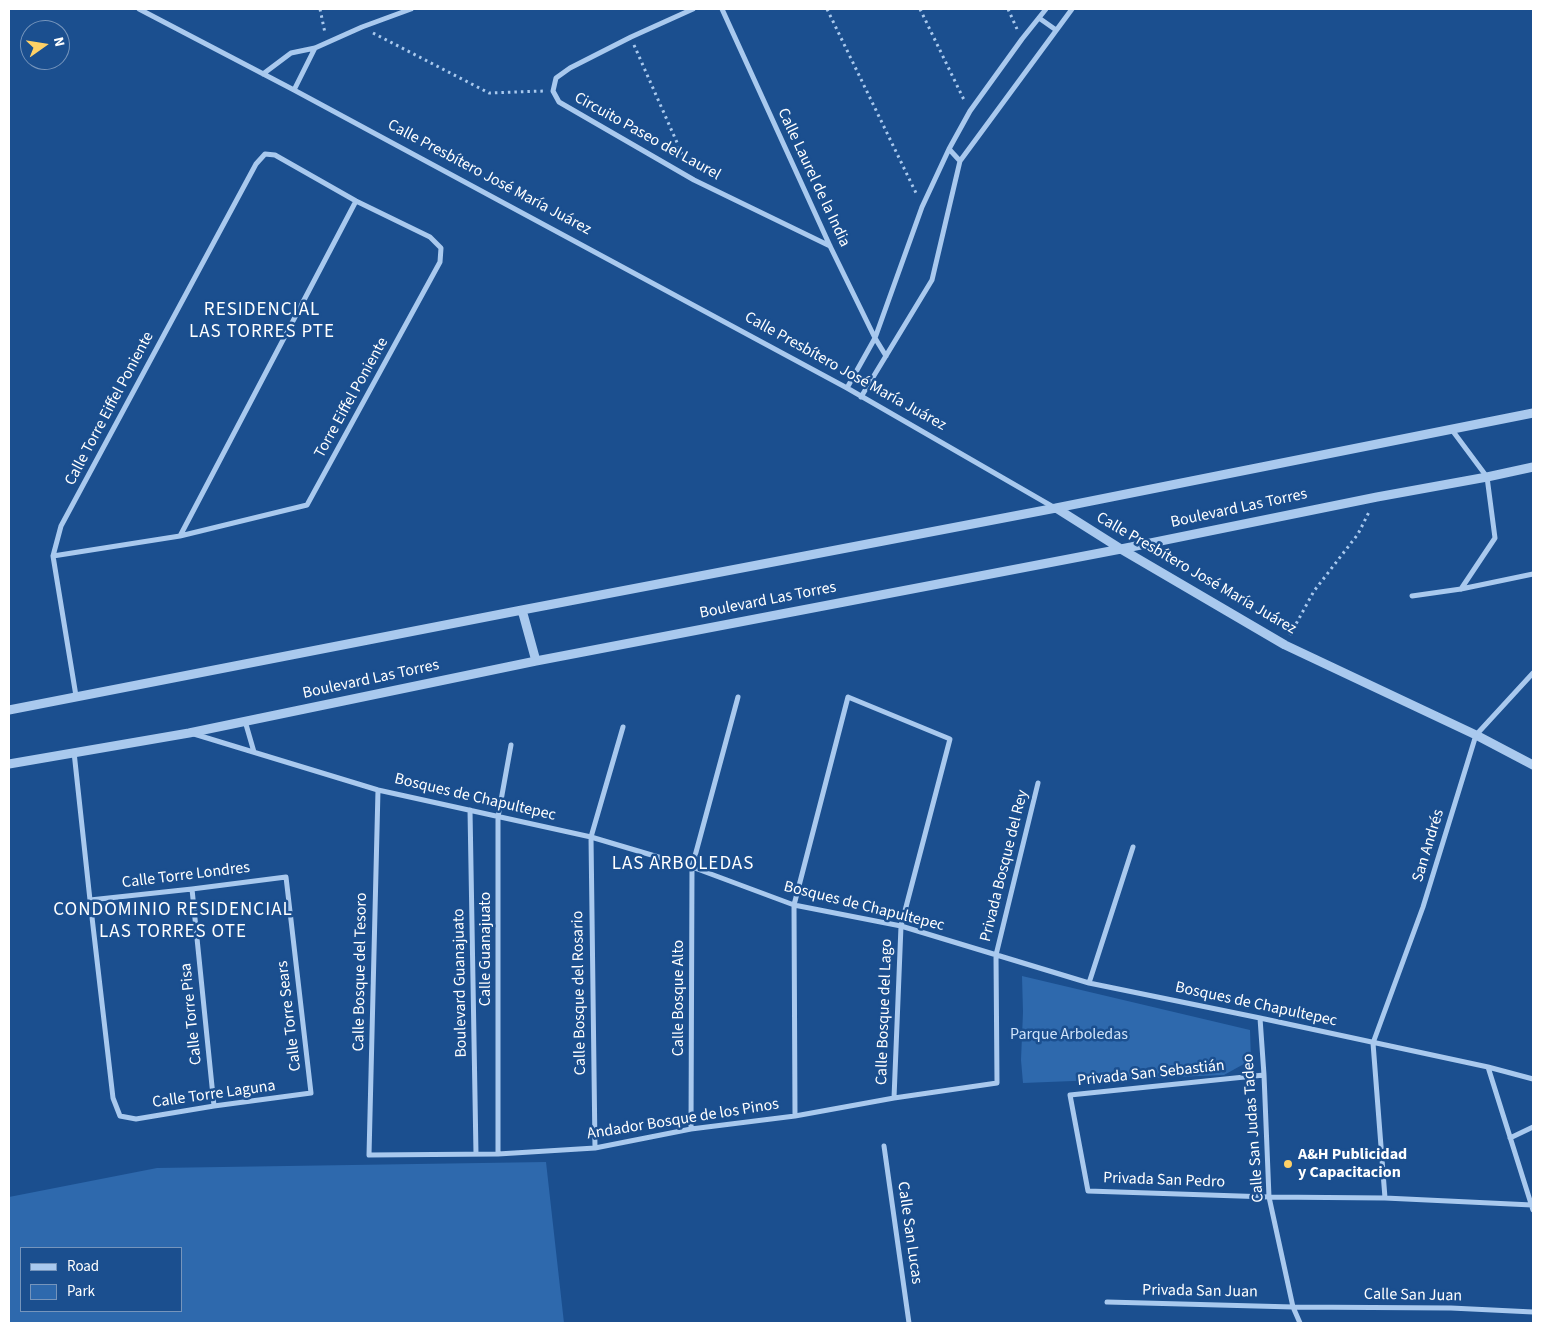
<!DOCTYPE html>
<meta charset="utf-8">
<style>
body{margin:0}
#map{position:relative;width:1542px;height:1332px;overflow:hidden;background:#1b4f8f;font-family:"Source Sans 3",sans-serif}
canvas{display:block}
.frame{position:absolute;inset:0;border:10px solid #fff;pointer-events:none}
.legend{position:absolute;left:20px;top:1247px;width:162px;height:65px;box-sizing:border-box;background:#1b4f8f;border:1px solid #7695bc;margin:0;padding:6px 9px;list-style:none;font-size:15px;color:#fff}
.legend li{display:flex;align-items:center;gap:10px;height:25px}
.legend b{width:25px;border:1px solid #7695bc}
.north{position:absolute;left:20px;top:20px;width:50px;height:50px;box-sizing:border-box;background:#1b4f8f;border:1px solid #7695bc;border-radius:50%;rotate:77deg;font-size:14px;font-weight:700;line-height:20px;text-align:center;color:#fff}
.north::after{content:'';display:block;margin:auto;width:18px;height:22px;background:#ffd166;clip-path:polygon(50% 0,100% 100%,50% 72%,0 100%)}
</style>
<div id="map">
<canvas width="1542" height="1332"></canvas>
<div class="frame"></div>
<ul class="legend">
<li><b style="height:6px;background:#a9c9ee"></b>Road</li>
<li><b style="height:14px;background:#2e69ad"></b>Park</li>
</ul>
<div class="north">N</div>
</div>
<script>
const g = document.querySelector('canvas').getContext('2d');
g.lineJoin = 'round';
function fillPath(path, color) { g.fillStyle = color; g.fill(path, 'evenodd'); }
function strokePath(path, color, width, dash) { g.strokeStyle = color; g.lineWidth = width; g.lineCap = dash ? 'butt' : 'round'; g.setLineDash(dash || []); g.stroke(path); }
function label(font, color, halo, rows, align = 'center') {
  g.font = font + ' "Source Sans 3",sans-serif'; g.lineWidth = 5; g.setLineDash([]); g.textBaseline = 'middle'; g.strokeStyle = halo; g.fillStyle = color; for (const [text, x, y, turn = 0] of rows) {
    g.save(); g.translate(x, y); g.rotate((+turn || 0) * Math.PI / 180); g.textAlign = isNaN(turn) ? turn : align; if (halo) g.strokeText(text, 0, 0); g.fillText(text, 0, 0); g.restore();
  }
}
const green = new Path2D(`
 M1022,976l228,54 1,30 -27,15 -201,8 -2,-23 2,-48z
 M546,1162l18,161h-555v-126l148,-29zM21,1248h160v63h-160z`);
const path = new Path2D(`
 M320,9l5,24
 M827,9l90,186
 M920,9l45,93
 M1008,9l9,20
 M373,33l116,60 55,-2
 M634,45l52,118
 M1290,635l24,-44 44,-57 12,-24`);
const minor = new Path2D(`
 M139,9l155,81 553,298 208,120
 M693,9l-62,28 -61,31 -14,10 -3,13 6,11 135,78 136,66
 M722,9l108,237 45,92 11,18
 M1039,18l17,12
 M263,74l28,-21 24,-5 47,-21 49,-18
 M294,90l21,-42
 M949,149l11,12
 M847,388l28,-50 47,-131 27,-58 21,-38 52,-72 24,-30
 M861,397l71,-117 28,-119 112,-152
 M1452,430l35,47 8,61 -34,51
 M180,536l176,-335
 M53,556l127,-20 127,-31 133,-243 1,-14 -11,-11 -74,-36 -81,-46 -10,-1 -9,10 -195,362 -8,30 23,140
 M1412,596l49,-7 72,-15
 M245,721l9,31
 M194,734l184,56 213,47 101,30 102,38 107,21 188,57 171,35 228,49 45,12
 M74,752l16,148 23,198 7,18 16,3 78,-13 97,-13 -25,-216 -94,12 -102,11
 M378,790l-9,365 129,-1 97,-6 96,-19 104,-13 99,-18 103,-15 -1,-128 42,-172
 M470,810l6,344
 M192,889l22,217
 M1089,983l44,-136
 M1260,1018l4,57 5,122 24,110 7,16
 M1488,1067l45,143
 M1264,1075l-194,20 18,96 181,6 116,1 147,7
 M795,1116l-1,-211 54,-208 102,42 -49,187 -7,172
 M691,1129l1,-262 46,-170
 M1510,1138l23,-11
 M884,1146l25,177
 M595,1148l-4,-311 32,-110
 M498,1154v-337l13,-72
 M1385,1198l-12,-155 50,-136 53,-172 57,-62
 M1107,1302l186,5 158,1 82,4`);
const tertiary = new Path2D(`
 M1056,508l65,41 164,96 191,90 57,30
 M522,610l14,51
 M9,710l513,-100 534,-102 477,-95
 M9,764l180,-31 347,-72 585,-112 256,-52 110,-20 46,-10`);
const markers = [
 [1288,1164,5,"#ffd166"]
];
const streetNames = [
 ["Circuito Paseo del Laurel",647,137,29],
 ["Calle Presbítero José María Juárez",489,178,28],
 ["Calle Laurel de la India",813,178,65],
 ["Calle Presbítero José María Juárez",845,372,29],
 ["Torre Eiffel Poniente",352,398,-61],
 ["Calle Torre Eiffel Poniente",110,409,-62],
 ["Boulevard Las Torres",1239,509,-12],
 ["Calle Presbítero José María Juárez",1196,574,30],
 ["Boulevard Las Torres",768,601,-11],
 ["Boulevard Las Torres",371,680,-12],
 ["Bosques de Chapultepec",475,798,13],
 ["San Andrés",1429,846,-73],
 ["Privada Bosque del Rey",1005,866,-76],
 ["Calle Torre Londres",186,876,-7],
 ["Bosques de Chapultepec",864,907,14],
 ["Calle Guanajuato",486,949,-90],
 ["Calle Bosque del Tesoro",361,972,-89],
 ["Boulevard Guanajuato",461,983,-91],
 ["Calle Bosque del Rosario",580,993,-91],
 ["Calle Bosque Alto",679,998,-90],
 ["Bosques de Chapultepec",1256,1005,12],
 ["Calle Bosque del Lago",885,1012,-88],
 ["Calle Torre Pisa",192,1014,-96],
 ["Calle Torre Sears",290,1016,-97],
 ["Privada San Sebastián",1151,1074,-6],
 ["Calle Torre Laguna",214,1095,-8],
 ["Andador Bosque de los Pinos",683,1120,-9],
 ["Calle San Judas Tadeo",1254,1128,-94],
 ["Privada San Pedro",1164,1181,2],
 ["Calle San Lucas",909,1233,82],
 ["Privada San Juan",1200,1292,1],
 ["Calle San Juan",1413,1296,1]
];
const parkNames = [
 ["Parque Arboledas",1069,1035]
];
const poiNames = [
 ["A&H Publicidad",1298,1155],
 ["y Capacitacion",1298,1173]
];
const quarterNames = [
 ["RESIDENCIAL",262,311],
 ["LAS TORRES PTE",262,333],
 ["LAS ARBOLEDAS",683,865],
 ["CONDOMINIO RESIDENCIAL",173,911],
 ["LAS TORRES OTE",173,933]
];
fillPath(green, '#2e69ad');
strokePath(path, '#a9c9ee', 3, [2.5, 4]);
strokePath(minor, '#a9c9ee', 5);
strokePath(tertiary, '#a9c9ee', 9);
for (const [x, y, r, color] of markers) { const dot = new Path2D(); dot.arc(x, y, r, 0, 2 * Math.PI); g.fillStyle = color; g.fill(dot); strokePath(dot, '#1b4f8f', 2); }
label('16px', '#fff', '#1b4f8f', streetNames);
label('16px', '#cfe3fa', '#1b4f8f', parkNames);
label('bold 16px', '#fff', '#1b4f8f', poiNames, 'left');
g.letterSpacing = '1px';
label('19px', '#fff', '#1b4f8f', quarterNames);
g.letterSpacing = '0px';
</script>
